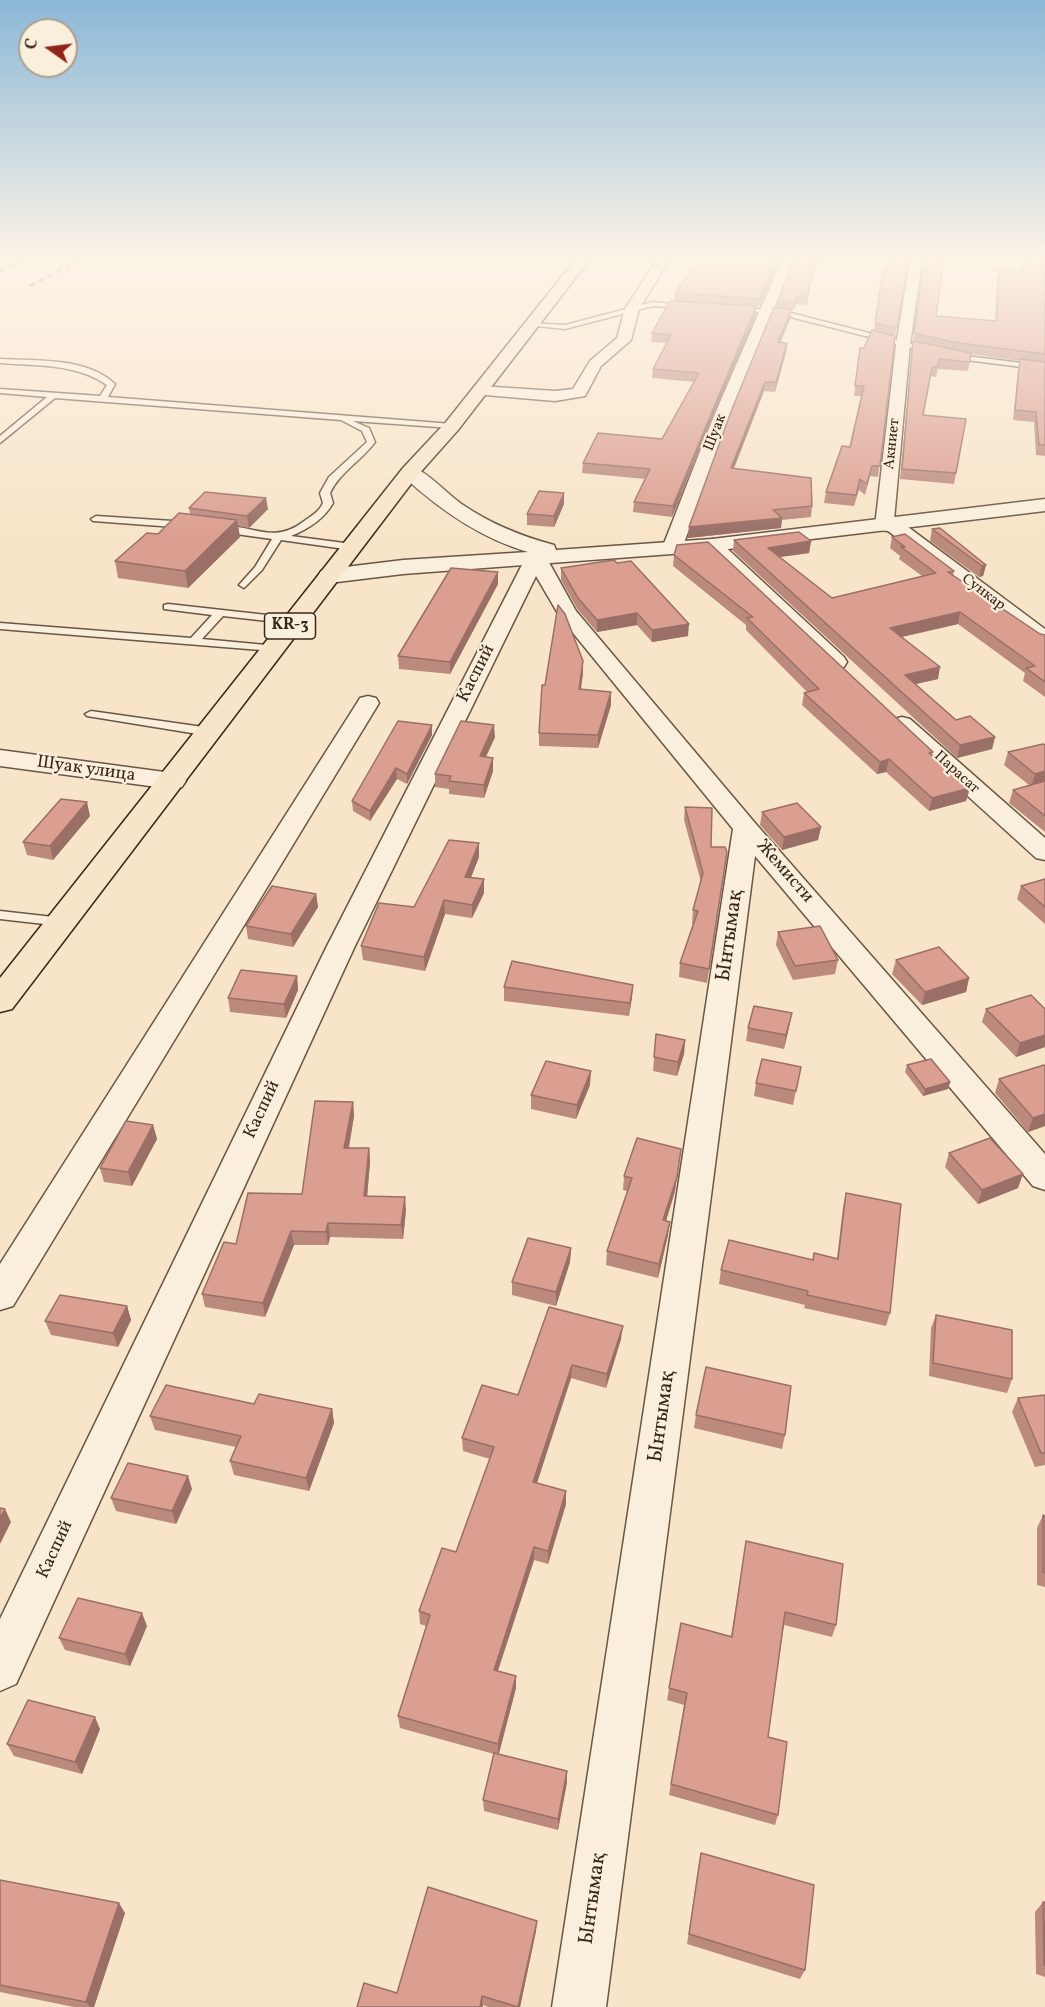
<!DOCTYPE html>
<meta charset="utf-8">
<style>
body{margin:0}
#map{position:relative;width:1045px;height:2007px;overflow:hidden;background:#f8e5c9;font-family:Vollkorn,serif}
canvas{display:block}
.north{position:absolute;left:18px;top:18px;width:60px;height:60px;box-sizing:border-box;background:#faeedc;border:2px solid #ad9f8e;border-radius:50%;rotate:284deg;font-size:16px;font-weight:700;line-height:24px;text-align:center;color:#392818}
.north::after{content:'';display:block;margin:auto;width:21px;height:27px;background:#8f2418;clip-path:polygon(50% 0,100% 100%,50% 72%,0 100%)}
</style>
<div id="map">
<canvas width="1045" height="2007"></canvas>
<div class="north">С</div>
</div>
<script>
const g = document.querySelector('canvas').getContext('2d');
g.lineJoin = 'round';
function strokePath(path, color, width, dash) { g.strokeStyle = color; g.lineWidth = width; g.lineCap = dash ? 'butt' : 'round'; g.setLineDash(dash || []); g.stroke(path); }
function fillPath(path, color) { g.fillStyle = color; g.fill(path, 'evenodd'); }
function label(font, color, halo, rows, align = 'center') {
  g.font = font + ' Vollkorn,serif'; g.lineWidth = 4.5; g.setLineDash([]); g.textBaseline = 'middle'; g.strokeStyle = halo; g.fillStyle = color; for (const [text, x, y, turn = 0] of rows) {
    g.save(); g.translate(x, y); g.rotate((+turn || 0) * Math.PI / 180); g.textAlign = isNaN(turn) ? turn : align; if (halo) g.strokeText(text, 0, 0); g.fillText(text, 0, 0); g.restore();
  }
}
const service = new Path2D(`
 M653,302l37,4 -3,2 -34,-2 -88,23 -38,-4 4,-2 34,2z
 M735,308l44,2 172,44 94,12v4l-94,-12 -172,-44 -46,-3z
 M0,359c37,2 86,-2 115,25l-7,13 344,27 4,2 -4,2 -99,-7 16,7 6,14c-14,19 -35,30 -45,51l3,10c-9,16 -25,26 -42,33l61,8 5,3 -5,3 -71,-10 -19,30 -18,18 -5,-3 16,-18 17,-28 -51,-7 -3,-1v-4c32,-5 53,19 85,-5 8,-6 16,-10 20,-19l-3,-10 9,-16 38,-35 -5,-11 -21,-11 -286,-22 -55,45v-7l47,-39 -47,-4v-4l100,7 7,-11c-32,-22 -71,-19 -107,-22z
 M96,516l92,6 5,3 -5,3 -95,-7 -2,-2z
 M168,604l126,14 5,3 -5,3 -71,-8 -21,23 75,7v4l-4,1 -273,-22v-6l191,15 21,-23 -48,-6v-4z
 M91,711l119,17 6,4 -6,4 -123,-20 -2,-2z
 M0,911l62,7 7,4 -7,4 -62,-7z`);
const minor = new Path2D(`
 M660,255h12l-33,54 -8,31 -30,26 -16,30 -30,5 -81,-7 -2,-3 8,-5 75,5 18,-2 17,-28 27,-23 8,-29z
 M784,255h12l-67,163 -46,128 -10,6 -7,-2 -3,-4 50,-128z
 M911,255h12l-13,90 -16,175 6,1 145,108v16l-8,-1 -149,-113 -11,-1 -2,-4 21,-181z
 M712,539l7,2 125,116 3,5 -3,5h-16l-123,-118 -3,-4 3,-4z
 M536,551l10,6 30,54 179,212 290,331v36l-12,-4 -278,-330 -149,1151h-54l181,-1178 -173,-212 -24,-41 -182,372 -338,736 -16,7v-72l326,-671 200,-391z
 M368,696l8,2 3,5 -366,603 -13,4v-46l357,-561 3,-5z
 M902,717l8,2 135,119v22l-9,-2 -142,-129 -4,-5 4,-5z`);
const tertiary = new Path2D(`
 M410,466c16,4 38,29 53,39 28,19 58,31 91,40l2,5 156,-11 333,-40v12l-333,40 -309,23 -74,9 -8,-2 -3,-5 3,-5 8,-2 74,-9 125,-8c-48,-14 -88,-42 -125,-76l-3,-4z
 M0,750l172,23 10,2 4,6 -4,6 -10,2 -172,-23z`);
const primary = new Path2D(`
 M579,255h14l-135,175 -41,46 -405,533 -12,3v-34l403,-510 43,-46z`);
const rail = new Path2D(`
 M0,271l34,-16
 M30,286l60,-31`);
const wall = new Path2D(`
 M697,255h85l-23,51h-3v9l-84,202 -39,-5 1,-10 11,-23 -63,-6 1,-10 79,-24 32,-57 -42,-4 1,-9 14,-26 -16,-1 1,-9 22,-32 1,-8 12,-17z
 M821,255l-9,21 -1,7 -4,22 -11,-1 -3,7h-2l-1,8 -10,23 7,1 -1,9 -11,40 -11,-1 -30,77 78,38 -1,11 -29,3 -1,8 -93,10 1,-11 88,-219 1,-8z
 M909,255l-14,81 -17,141 -8,-1 -5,19 -6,-5 -5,16 -30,-3 2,-11 24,-45 12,-51h-8l6,-48h4l10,-17 8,-55z
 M925,255l11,61 59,5 2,-44 2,-8 23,2 1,-16h22v201l-9,-1 -2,-33 -21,-2 5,-51 2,-8 -49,-7 -3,17 -30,-2 -2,8 -6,-1 -7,39 43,4 -12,65 -54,-5 12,-129z
 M564,493v11l-10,23 -27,-2v-11z
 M189,508l79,1 -19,19 -11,-2 2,11 -52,51 -70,-10 -3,-17 75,-47z
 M932,529l54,36 -3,11 -4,1 -49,-36z
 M892,537l62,34 -1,5 87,58 5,1v62l-22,-16 2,-8 -67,-49 -56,13 36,42 -23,5 41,36 39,17 -3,12 -35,9 -224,-207 1,-11 77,1 -2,12 -29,4 52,41 90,-22 -23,-17 1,-3 -10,-8z
 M674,555l259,197 -1,4 38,32 -4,13 -37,10 -43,-39 -9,2 -75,-69 2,-12 3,-1 -61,-62v-5l-73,-59z
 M561,568l127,68 -36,6 -15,-17 -40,7 -19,-22 -17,-30z
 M498,572v12l-48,90 -51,-5 -1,-13z
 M583,661v12l-2,16 30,3v13l-13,43 -59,-2v-13l6,-48z
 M432,725v10l-25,49 -10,-5 -27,42 -17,-10 -1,-10z
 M495,737l-9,20 7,1v13l-9,27 -35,-4v-5l-14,-2v-13z
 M1045,745v87l-36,-29 4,-13 16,-5 -25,-20 4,-13z
 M685,807l26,40 14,19 -18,117 -28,-6 1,-14 13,-39h-1l1,-14 8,-28 -17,-62z
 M762,812l59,15 -3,13 -36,10 -22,-25z
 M90,816l-37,44 -26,-5 -4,-13z
 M479,843v14l-8,20 13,2v14l-12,25 -27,-4 -20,57 -62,-11 -2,-14 53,-39z
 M1045,879v45l-28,-25 4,-13z
 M316,894l2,13 -25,40 -45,-8 -2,-13z
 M778,932l60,28 -3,14 -42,6 -17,-35z
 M896,960l73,18 -3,14 -44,13 -30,-31z
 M297,976l1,14 -12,28 -56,-6 -2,-14z
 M633,985l-4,31 -125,-15v-14z
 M986,1009h59v38l-29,10 -34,-35z
 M789,1027l-5,22 -38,-8 2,-13z
 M656,1034l29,6 -1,14 -7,22 -24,-5z
 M907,1065l43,17 -2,7 -25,7 -18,-24z
 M801,1067l-8,38 -39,-9 2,-13z
 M999,1079l46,47 -17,6 -33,-39z
 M590,1085l-14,34 -45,-10v-14z
 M353,1102l1,14 -5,32h20l1,14 -3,34 39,14 -3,29 -73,-2 -2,8h-34l-29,72 -60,-10 -3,-13 34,-50 66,-50z
 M153,1125l4,14 -25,47 -28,-4 -4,-14z
 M681,1149l-6,42 -9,30 2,14 -10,43 -52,-13 1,-14 21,-60 -5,-1 1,-14z
 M949,1153l69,35 -40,16 -33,-37z
 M846,1193l44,120 -4,13 -82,-18 1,-3 -86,-21 2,-14 116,-12 6,-51z
 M571,1248l-1,14 -14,44 -44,-11v-13z
 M127,1306l4,14 -13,27 -67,-12 -6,-14z
 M549,1307l72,32 -15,49 -35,-10 -34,105 29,8v13l-18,60 -14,-4 -36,111 18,5v12l-17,66 68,17v11l-9,48 -74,-19 -1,-11 11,-46 -94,-26 -2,-12 28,-90 -6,-2 -1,-13 37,-59 34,-93 -27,-8 -1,-13 56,-43z
 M936,1315l76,64 -5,14 -78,-17 2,-48z
 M1045,1395v70l-10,2 -23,-55 6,-14z
 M254,1404l78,5 2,14 -25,68 -75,-16 -4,-14 6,-14 -81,-17 -5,-14z
 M696,1415l89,20 -3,14 -88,-21z
 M192,1489l-16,35 -60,-13 -5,-13z
 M1043,1515l2,1v71l-8,-2v-57z
 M746,1541l90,84 -4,12 -48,-12 -16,112 10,78 -3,10 -106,-30 15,-90 -17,-5 14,-77 50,13z
 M147,1626l-17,40 -65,-16 -6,-12z
 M100,1729l-18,45 -68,-18 -7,-12z
 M701,1853l104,117 -5,9 -113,-35 12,-81z
 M0,1880l125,33 -31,94h-20l-74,-15z
 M1043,1902h2v75l-9,-3 -1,-62z
 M536,1931l-16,76h-32l-5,-2v2h-126l40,-14z`);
const shadedWall = new Path2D(`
 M779,255h3l-23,51 1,-7z
 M819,255h2l-12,28 1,-8z
 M797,297l-1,7 -3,7 1,-8z
 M756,306v9l-84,202 1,-11z
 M791,310l-1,9 -13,32 1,-9z
 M787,343l-1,9 -11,40 1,-10z
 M765,382l-1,9 -34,87 1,-10z
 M564,493v11l-10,23v-11z
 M266,498l2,11 -19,19 -2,-12z
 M782,518l-1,10 -93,10 1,-11z
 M237,520l3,17 -52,51 -3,-17z
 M811,541l-2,12 -43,6 2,-11z
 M986,565l-3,11 -4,1 3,-11z
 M498,572v12l-48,90v-12z
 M960,612l-2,12 -70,16 2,-12z
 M637,613v12l-40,7v-12z
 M689,624l-1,12 -36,6v-12z
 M583,661v12l-4,28v-12z
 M940,667l-2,12 -35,8 2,-12z
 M611,692v13l-13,43v-13z
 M432,725v10l-25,49v-10z
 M494,725l1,12 -15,32v-13z
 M995,737l-3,12 -35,9 3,-13z
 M493,758v13l-9,27v-13z
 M889,759l-3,13 -9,2 3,-12z
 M396,768l1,11 -27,42v-10z
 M1045,771v12l-14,4 4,-13z
 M970,788l-4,13 -37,10 3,-13z
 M87,802l3,14 -37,44 -3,-14z
 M821,827l-3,13 -36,10 2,-13z
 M479,843v14l-13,33 -1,-13z
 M484,879v14l-12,25v-13z
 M316,894l2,13 -25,40 -2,-13z
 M444,900l1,14 -20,57 -1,-14z
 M297,976l1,14 -12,28 -2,-14z
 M969,978l-3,14 -44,13 3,-13z
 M633,985l-1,13 -3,18 1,-13z
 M792,1013l-3,14 -5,22 2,-14z
 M1045,1035v12l-29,10 4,-14z
 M685,1040l-1,14 -7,22 1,-14z
 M591,1071l-1,14 -14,34 1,-14z
 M950,1082l-2,7 -25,7 2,-7z
 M353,1102l1,14 -8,46 -2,-14z
 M1045,1114v12l-17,6 5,-14z
 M153,1125l4,14 -25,47 -4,-14z
 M369,1148l1,14 -4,47 -2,-13z
 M681,1149l-6,42 -13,43 1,-14z
 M1023,1174l-5,14 -40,16 4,-14z
 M405,1197l1,13 -3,29 -2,-14z
 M670,1222l-2,13 -10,43 1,-14z
 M328,1223l2,14 -2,8 -2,-13z
 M291,1231l3,14 -29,72 -2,-14z
 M571,1248l-1,14 -14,44v-14z
 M127,1306l4,14 -13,27 -5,-14z
 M623,1326l-2,13 -15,49 1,-14z
 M572,1365l-1,13 -38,117v-13z
 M332,1409l2,14 -25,68 -3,-13z
 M188,1476l4,13 -16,35 -4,-13z
 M566,1491v13l-18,60v-13z
 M5,1509l6,13 -11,22v-25z
 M534,1547v13l-40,122v-12z
 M142,1613l5,13 -17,40 -5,-12z
 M516,1676v12l-18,68v-12z
 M95,1717l5,12 -18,45 -7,-12z
 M567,1771v11l-9,48v-11z
 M119,1903l6,10 -31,94h-4l-4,-5z
 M537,1921l-1,10 -16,76h-2z
 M482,1996l1,11h-3z`);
const building = new Path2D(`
 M697,255h82l-19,44 -85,-6 12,-17z
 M796,255h23l-9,20 2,1 -5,21h-10l-3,6 -16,-3z
 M890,255h19l-12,73 -22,-5 7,-47 4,-14h3z
 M925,255h20l-9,61 61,5 2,-52 24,2 1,-16h21v99l-92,-12 -39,-9z
 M670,301l86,5 -83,200 -39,-4 16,-33 -67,-6 15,-30 64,6 37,-66 -46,-4 18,-34 -19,-2z
 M774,307l17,3 -13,32 9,1 -11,39h-11l-34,86 80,10 1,28 -39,4 9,8 -93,9 43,-118z
 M872,330l23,6 -15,130h-8l-5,18 -7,-5 -4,16 -30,-3 16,-46 8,1 14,-61h-9l5,-38h4z
 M913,341l58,12 -1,9 -31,-3 -1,8h-6l-9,48 43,4 -10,54 -54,-4z
 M1020,359l25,3v83h-6l-3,-33 -21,-2z
 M539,491l25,2 -10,23 -27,-2z
 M205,492l61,6 -19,18 -58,-8z
 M179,513l58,7 -52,51 -70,-10 32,-28 11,1z
 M940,528l46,37 -4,1 -50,-37z
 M799,532l12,9 -43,7 64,50 104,-25 -35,-26h4l-13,-10 13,-3 49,37 -6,1 92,62 5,1v47l-19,-14 9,-2 -75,-54 -70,16 50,39 -35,8 51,45 14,-4 25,21 -35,8 -226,-205z
 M708,542l225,210 -4,1 41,35 -38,10 -43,-39 -9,3 -76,-69 15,-4 -72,-71 6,-1 -79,-62 3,-10z
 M614,560l3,3 14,-2 58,63 -37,6 -15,-17 -40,7 -19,-22 -17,-30z
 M451,568l47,4 -48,90 -52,-6z
 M558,605l7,9 18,47 -4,28 32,3 -13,43 -59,-2 3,-48h3z
 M398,721l34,4 -25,49 -11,-6 -26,43 -18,-10z
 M461,721l33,4 -14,31 13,2 -9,27 -35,-4 2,-5 -16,-2z
 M1043,744l2,1v26l-10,3 -27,-22z
 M1045,781v35l-32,-26z
 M61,799l26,3 -37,44 -27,-4z
 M797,803l24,24 -37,10 -22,-25z
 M685,807l27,1 -1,39h14l2,5 -18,117 -29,-6 18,-52 -5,-1 10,-37z
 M449,840l30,3 -14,34 19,2 -12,26 -28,-5 -20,57 -63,-11 18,-43 35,4z
 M1045,879v28l-24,-21z
 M272,886l44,8 -25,40 -45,-8z
 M820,926l18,34 -43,6 -17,-34z
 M939,947l30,31 -44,14 -29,-32z
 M512,961l121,24 -3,18 -126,-16z
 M241,970l56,6 -13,28 -56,-6z
 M1031,995l14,14v26l-25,8 -34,-34z
 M754,1006l38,7 -6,22 -38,-7z
 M656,1034l29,6 -7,22 -24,-5z
 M762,1059l39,8 -5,24 -40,-8z
 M931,1059l19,23 -25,7 -18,-24z
 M546,1061l45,10 -14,34 -46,-10z
 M1044,1065l1,1v48l-12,4 -34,-39z
 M315,1101l38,1 -9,46h25l-5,48 41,1 -4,28 -73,-2 -2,9 -35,-1 -28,72 -61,-9 22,-52 12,2 12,-51 54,1z
 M126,1121l27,4 -25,47 -28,-4z
 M637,1138l44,11 -4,28 -14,43 7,2 -11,42 -52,-13 25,-73 -8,-2z
 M990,1138l33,36 -41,16 -33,-37z
 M846,1193l55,11 -11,109 -83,-18 1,-4 -87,-21 8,-30 84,20 1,-7 24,6z
 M528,1238l43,10 -15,44 -44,-10z
 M60,1295l67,11 -14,27 -68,-12z
 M549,1307l74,19 -16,48 -35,-9 -39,117 33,9 -18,60 -14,-4 -40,123 22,6 -18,68 -100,-28 32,-101 -11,-4 23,-63 14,4 38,-105 -32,-9 20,-53 36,10z
 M936,1315l76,15v49l-79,-16z
 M706,1367l85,19 -6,49 -89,-20z
 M166,1385l88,19 5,-10 73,15 -26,69 -76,-17 11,-25 -91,-20z
 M1045,1395v58h-4l-23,-55z
 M128,1463l60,13 -16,35 -61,-13z
 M0,1508l5,1 -5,10z
 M1043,1515l2,1v57l-2,-1z
 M746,1541l97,23 -7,61 -51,-13 -17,125 19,5 -9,73 -107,-31 16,-91 -18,-5 12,-65 51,14z
 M78,1598l64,15 -17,41 -66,-16z
 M28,1700l67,17 -20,45 -68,-18z
 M494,1753l73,18 -9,48 -75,-19z
 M701,1853l113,32 -9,85 -116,-36z
 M0,1880l119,23 -33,99 -86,-17z
 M428,1887l109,34 -19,86 -36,-11 -2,11h-123l7,-24 33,10z
 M1043,1902h2v63h-1z`);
const farStreetnames = [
 ["Шуак",716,433,-69],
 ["Акниет",893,444,-84],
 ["Сункар",983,593,37],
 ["Парасат",956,773,42]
];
const shields = [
 [290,626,51]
];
const shieldNames = [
 ["KR-3",290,626]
];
const streetNames = [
 ["Каспий",477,674,-63],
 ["Шуак улица",86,770,8],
 ["Жемисти",784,872,49],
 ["Каспий",263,1110,-65],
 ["Каспий",56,1550,-65]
];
const nearStreetnames = [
 ["Ынтымақ",731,936,-82],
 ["Ынтымақ",663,1417,-82],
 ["Ынтымақ",594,1899,-82]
];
strokePath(service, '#695744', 3);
strokePath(minor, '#695744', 3);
strokePath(tertiary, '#695744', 3);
strokePath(primary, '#392818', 3);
fillPath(service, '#faeedc');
fillPath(minor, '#faeedc');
fillPath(tertiary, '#faeedc');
fillPath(primary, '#f8e5c9');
strokePath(rail, '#392818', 2, [5, 5]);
fillPath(wall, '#bc897d');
fillPath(shadedWall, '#996f66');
fillPath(building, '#db9f91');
strokePath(building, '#996f66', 1.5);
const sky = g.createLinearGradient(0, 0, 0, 536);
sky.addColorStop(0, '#8bb8d7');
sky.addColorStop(0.48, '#fcf3e7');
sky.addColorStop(1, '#fcf3e700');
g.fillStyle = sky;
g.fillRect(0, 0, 1045, 536);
label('15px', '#392818', '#faeedc', farStreetnames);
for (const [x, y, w] of shields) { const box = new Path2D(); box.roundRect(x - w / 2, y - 13, w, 26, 4.5); g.fillStyle = '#faeedc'; g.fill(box); strokePath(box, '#392818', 1.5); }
label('bold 16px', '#392818', null, shieldNames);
label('18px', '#392818', '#faeedc', streetNames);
label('21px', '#392818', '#faeedc', nearStreetnames);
</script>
